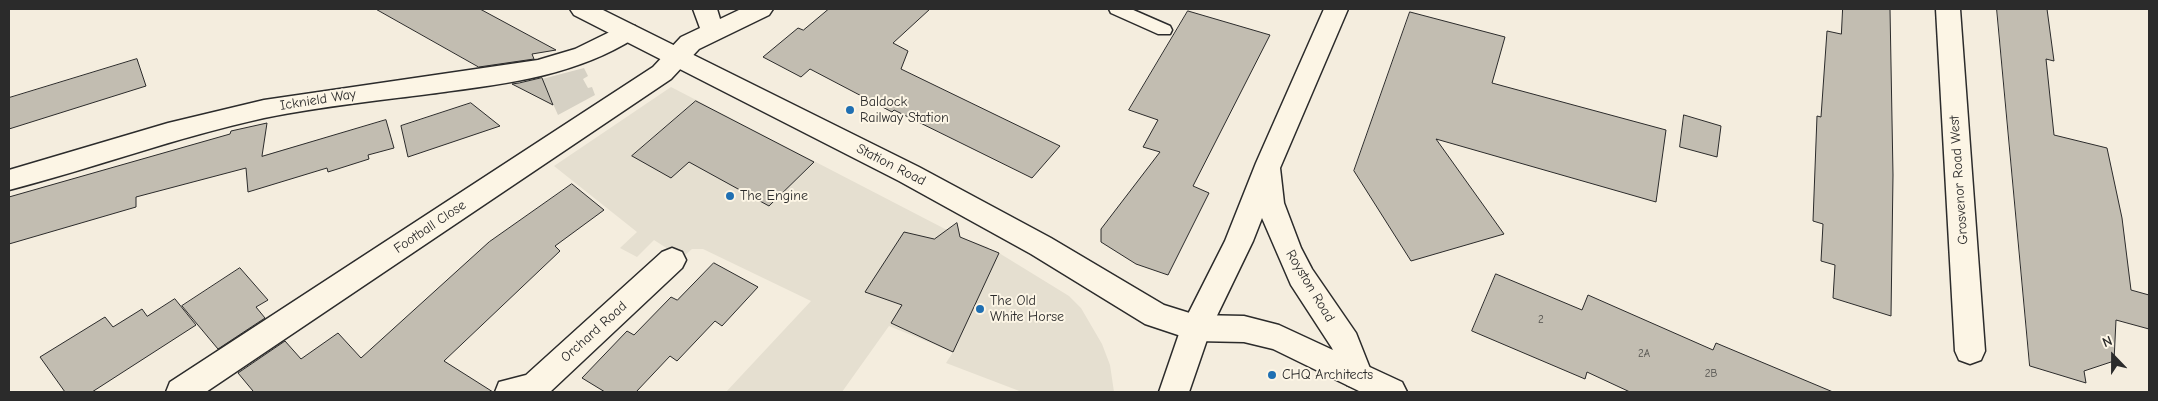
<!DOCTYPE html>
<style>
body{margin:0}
#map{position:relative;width:2158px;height:401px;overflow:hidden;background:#f4edde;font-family:"Comic Neue",sans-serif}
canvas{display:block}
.frame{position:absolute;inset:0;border:10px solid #2b2b2b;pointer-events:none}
.north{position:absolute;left:2088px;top:331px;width:50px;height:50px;-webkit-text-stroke:4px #fcf5e5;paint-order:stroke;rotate:338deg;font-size:14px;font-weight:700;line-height:20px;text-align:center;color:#2b2b2b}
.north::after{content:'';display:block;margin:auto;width:18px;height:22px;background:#2b2b2b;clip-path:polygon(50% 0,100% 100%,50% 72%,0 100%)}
</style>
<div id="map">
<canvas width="2158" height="401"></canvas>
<div class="frame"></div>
<div class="north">N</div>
</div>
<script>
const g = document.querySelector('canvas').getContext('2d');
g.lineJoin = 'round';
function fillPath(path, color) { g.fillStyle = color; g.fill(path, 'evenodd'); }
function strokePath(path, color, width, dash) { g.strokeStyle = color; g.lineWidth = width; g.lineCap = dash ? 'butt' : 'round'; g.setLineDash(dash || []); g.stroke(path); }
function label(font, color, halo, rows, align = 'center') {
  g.font = font + ' "Comic Neue",sans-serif'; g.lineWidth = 4; g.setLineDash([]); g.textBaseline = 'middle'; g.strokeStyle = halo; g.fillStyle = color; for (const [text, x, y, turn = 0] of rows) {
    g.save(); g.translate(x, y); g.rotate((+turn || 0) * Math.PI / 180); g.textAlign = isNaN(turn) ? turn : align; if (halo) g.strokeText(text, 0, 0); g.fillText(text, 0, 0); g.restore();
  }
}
const built = new Path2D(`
 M671,87l276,143 12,3 1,4 28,10 1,4 10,2 70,43 12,12 21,36 8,21 4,27h-92l-76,-29 7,-11 -64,-26 -47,66h-116l85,-91 -108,-52h-11l-10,9 -28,-18 -17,17 -17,-9 17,-16 -83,-66z`);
const green = new Path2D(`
 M584,68l4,8 -5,3 5,9 4,-1 3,8 -37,20 -16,-36z`);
const building = new Path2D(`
 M376,9h104l76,41 -24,4 2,5 -55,8z
 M829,9h101l-37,34 15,8 -7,18 159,77 -28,32 -138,-68 -2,2 -82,-43 -9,8 -38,-20 35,-29 5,2z
 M1843,9h47l3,166 -2,141 -58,-18 2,-33 -14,-4 2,-37 -10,-3 4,-105 4,1 6,-86 14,3z
 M1997,9h50l7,52 -8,-2 8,76 53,13 15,70 9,72 18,5v34l-33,-9 -2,41 -30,10 2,12 -56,-17z
 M1188,11l82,24 -77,151 16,7 -41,82 -32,-11 -35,-22v-13l59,-77 -17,-5 15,-27 -29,-10z
 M1410,12l95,25 -13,46 174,47 -10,72 -220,-63 68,95 -93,27 -57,-90z
 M137,59l9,27 -137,43v-31z
 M542,78l11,27 -41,-21 7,-1z
 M696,101l118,61 -45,44 -80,-44 -18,16 -39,-22z
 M471,103l29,23 -92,31 -7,-31z
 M1684,115l37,11 -4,31 -37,-10z
 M386,120l8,28 -26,7 1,4 -41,13 -1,-4 -79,24 -2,-24 -110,29v10l-127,37v-47l221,-63 1,-3 36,-8 -5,33z
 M572,184l32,26 -49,36 5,5 -116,110 49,31h-241l1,-1 -15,-18 47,-32 16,18 37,-26 23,25 128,-116z
 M957,223l3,14 39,16 -46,99 -62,-29 11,-18 -37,-13 39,-60 30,7z
 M714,263l44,24 -36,39 -7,-5 -38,40 -7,-5 -34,36h-31l-23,-14 45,-47 7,4 37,-38 6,3z
 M240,268l28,32 -12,7 9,11 -47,31 -36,-43z
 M1496,274l86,36 6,-15 125,55 3,-7 117,49h-203l-43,-20 -2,7 -113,-48z
 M175,299l21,26 -104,67h-27l-25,-35 65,-40 8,10 29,-18 5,7z`);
const lane = new Path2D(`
 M1109,9h22l39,17 2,4 -2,4h-12l-47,-21z`);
const street = new Path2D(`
 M693,9h24l3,10 21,-10h32l-4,6 -70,34 -28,30 -465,313h-40l4,-10 483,-315 28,-30 19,-9z
 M1936,9h24l25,342 -4,9 -11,4 -11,-4 -4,-9z
 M672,248l10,4 4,8 -4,8 -132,124h-55l4,-10 27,-7 136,-123z`);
const secondary = new Path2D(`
 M1324,9h24l-68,159 4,35 17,45 11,21 44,64 17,43 -4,9 -11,4 -11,-4 -15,-37 -41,-63 -29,-67 -9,23 -42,87 -22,64h-30l22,-64 44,-87 31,-78z
 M626,24l9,2 3,6 -3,6c-59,37 -124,45 -191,54 -60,8 -121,14 -180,26 -87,19 -170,50 -255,72v-20l159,-47 96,-23 274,-40 37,-11z`);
const primary = new Path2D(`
 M570,9h31l318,158 132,71 113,67 32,10 48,1 35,9 123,57 5,10h-46l-88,-43 -29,-7 -48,-1 -51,-17 -114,-70 -132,-73 -325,-166z`);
const markers = [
 [850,110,5,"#1f6fb2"],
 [730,196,5,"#1f6fb2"],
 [980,309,5,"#1f6fb2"],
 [1272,375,5,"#1f6fb2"]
];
const numberNames = [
 ["2",1541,320],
 ["2A",1644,354],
 ["2B",1711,374]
];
const streetNames = [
 ["Icknield Way",318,100,-9],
 ["Station Road",891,165,27],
 ["Grosvenor Road West",1959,180,-94],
 ["Football Close",430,227,-34],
 ["Royston Road",1310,286,59],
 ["Orchard Road",594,332,-42]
];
const poiNames = [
 ["Baldock",860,102],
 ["Railway Station",860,118],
 ["The Engine",740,196],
 ["The Old",990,301],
 ["White Horse",990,317],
 ["CHQ Architects",1282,375]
];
fillPath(built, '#e5dfd0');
fillPath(green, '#d6d1c4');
fillPath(building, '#c2bdb1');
strokePath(building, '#2b2b2b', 1);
strokePath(lane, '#2b2b2b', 3);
strokePath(street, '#2b2b2b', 3);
strokePath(secondary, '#2b2b2b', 3);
strokePath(primary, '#2b2b2b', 3);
fillPath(lane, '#fcf5e5');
fillPath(street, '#fcf5e5');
fillPath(secondary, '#fcf5e5');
fillPath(primary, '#fcf5e5');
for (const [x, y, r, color] of markers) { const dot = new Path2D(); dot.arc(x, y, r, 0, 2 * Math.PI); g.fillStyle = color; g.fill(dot); strokePath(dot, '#fcf5e5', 2); }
label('11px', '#51504c', null, numberNames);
label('14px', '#2b2b2b', '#fcf5e5', streetNames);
label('14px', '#2b2b2b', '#fcf5e5', poiNames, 'left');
</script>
